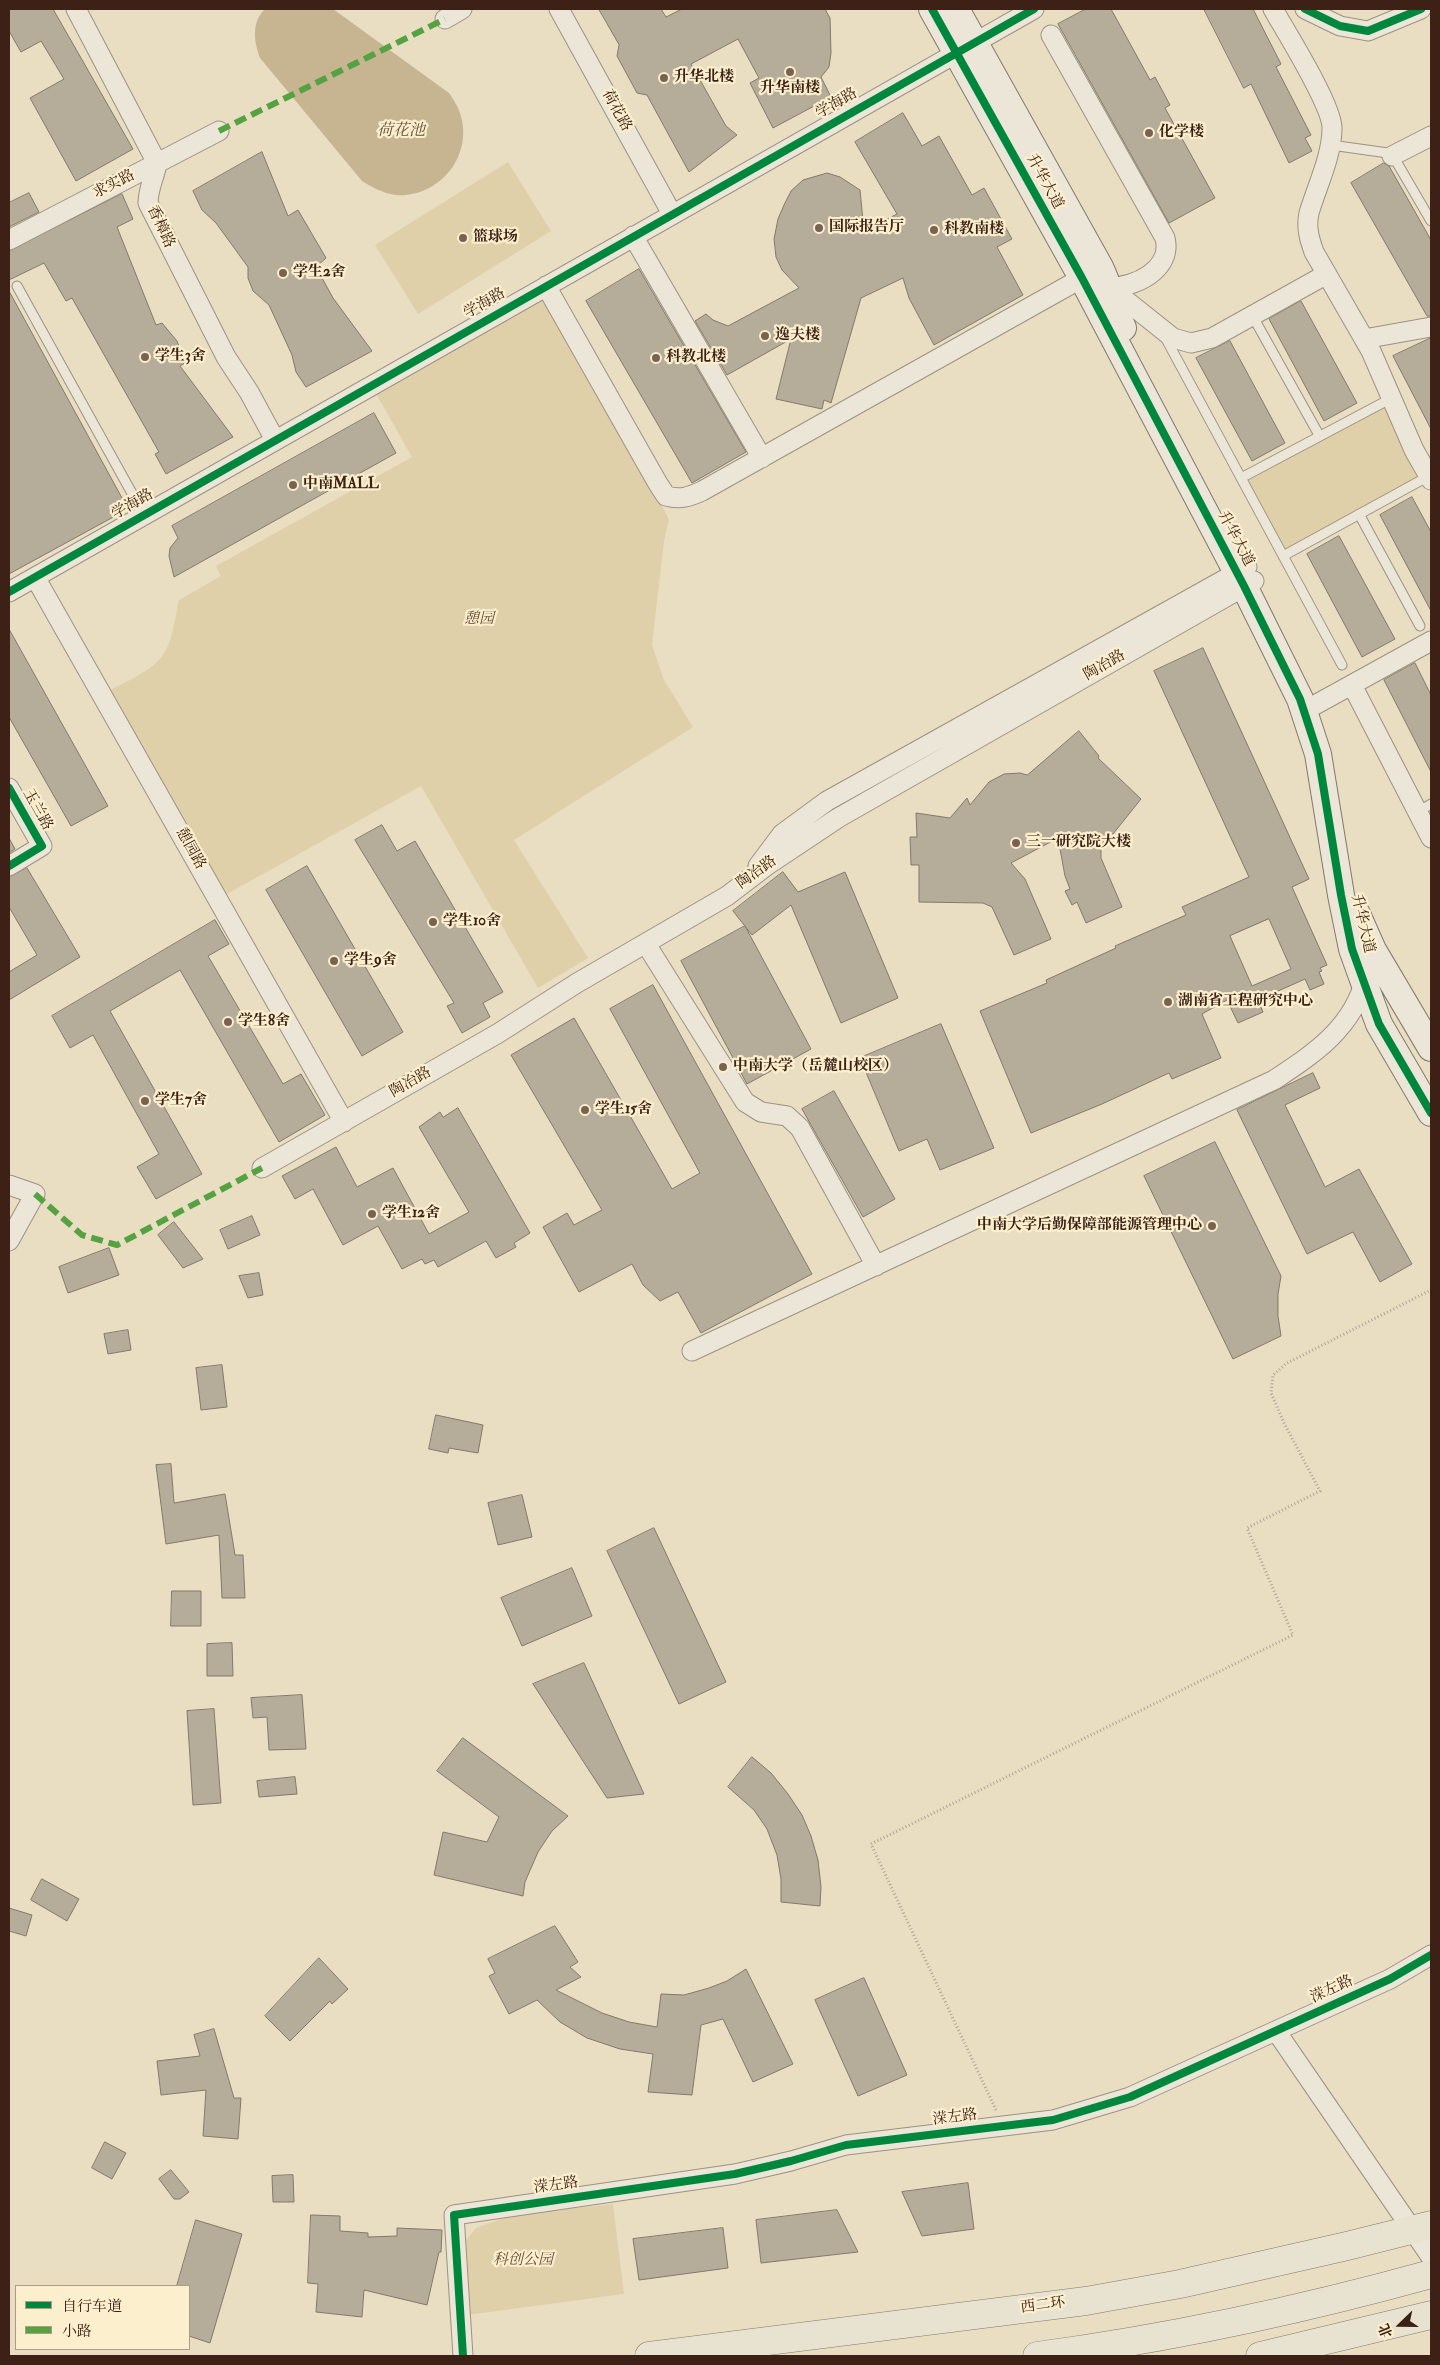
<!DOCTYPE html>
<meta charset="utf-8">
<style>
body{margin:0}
#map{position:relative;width:1440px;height:2365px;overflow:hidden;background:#e9dec2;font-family:"IM FELL Double Pica","Noto Serif SC",serif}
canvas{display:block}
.frame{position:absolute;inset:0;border:10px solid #3d2016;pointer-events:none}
.legend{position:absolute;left:15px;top:2285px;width:175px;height:65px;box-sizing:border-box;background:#fbefcd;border:1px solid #af9c84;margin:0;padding:6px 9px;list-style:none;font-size:15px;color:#3d2016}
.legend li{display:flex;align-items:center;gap:10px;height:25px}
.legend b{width:25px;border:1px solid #af9c84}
.north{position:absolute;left:1375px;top:2300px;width:50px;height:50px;-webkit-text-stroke:4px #fbefcd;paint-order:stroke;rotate:248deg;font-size:14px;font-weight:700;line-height:20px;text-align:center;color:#3d2016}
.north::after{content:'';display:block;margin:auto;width:18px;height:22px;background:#3d2016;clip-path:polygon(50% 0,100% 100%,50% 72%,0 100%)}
</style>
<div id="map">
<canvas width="1440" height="2365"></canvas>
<div class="frame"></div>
<ul class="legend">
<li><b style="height:6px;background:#00873e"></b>自行车道</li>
<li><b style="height:6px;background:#54a240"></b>小路</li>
</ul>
<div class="north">北</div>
</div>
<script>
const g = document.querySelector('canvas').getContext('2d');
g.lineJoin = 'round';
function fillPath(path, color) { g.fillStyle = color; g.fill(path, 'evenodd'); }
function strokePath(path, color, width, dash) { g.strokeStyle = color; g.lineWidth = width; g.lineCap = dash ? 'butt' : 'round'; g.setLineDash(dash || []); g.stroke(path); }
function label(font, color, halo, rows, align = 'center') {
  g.font = font + ' "IM FELL Double Pica","Noto Serif SC",serif'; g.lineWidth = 4.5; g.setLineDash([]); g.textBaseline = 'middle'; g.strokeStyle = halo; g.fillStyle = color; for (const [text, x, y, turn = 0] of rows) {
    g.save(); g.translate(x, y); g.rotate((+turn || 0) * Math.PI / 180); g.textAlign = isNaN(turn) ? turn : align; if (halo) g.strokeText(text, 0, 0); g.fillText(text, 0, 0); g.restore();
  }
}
const green = new Path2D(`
 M508,162l43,69 -133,83 -43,-69z
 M539,289l130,230 -5,22 -12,104 12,35 29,47 -179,113 74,118 -50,30 -117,-202 -203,113 -116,-205c17,-9 49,-22 60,-38 11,-14 13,-39 17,-56l42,-24 -5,-10 196,-109 -41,-72z
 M1388,404l34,71 -137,75 -38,-69z
 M613,2204l11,90 -157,21 -6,-63 5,-12 10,-12 37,-13z`);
const water = new Path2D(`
 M265,9h68l116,84c4,6 9,13 11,20 13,39 -15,78 -54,82 -16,2 -31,-6 -44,-14l-102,-123c-6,-16 -9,-36 5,-49z`);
const building = new Path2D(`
 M9,9h44l80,140 -57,32 -46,-83 34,-19 -23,-38 -20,11 -12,-21z
 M599,9h62l5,8 16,-8h143l5,9 1,35 -2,14 -8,10 10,20 -58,31 -23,-45 9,-5 -21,-39 -47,25 35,62 11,9 -48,37 -42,-77 -10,-2 -20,-37 2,-11z
 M1086,9h25l39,71 5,-3 15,28 -5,3 50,90 -46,25 -111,-199z
 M1204,9h49l28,55 -5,3 35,68 -6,3 7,13 -23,12 -38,-79 -7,4z
 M903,113l19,33 17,-10 33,59 12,-7 28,51 -15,8 26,48 -89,50 -25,-47 -6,-20 -42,20 -30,105 -7,-3 -2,9 -46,-10 15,-60 -64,36 -32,-54 11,-7 7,6 15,6 71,-38 -17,-18 -6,-13 -2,-18 4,-20 6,-14 7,-14 12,-11 24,-7 13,4 20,13 4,41 33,-17 -42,-72z
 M262,152l26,64 10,-6 28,48 -10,9 17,31 39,53 -66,36 -10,-15 -4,-17 -23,-50 -16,-14 -5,-13v-11l-32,-44 -14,-13 -9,-19z
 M1384,163l5,3 42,74v76h-4l-76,-133z
 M29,193l10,19 -30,15v-24z
 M122,194l11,25 -16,8 39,98 6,-2 15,18 8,22 -5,3 53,71 -67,37 -11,-20 4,-2 -87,-154 -6,3 -22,-38 -35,17v-29z
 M639,269l107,183 -54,31 -106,-182z
 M9,291l119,218 -119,65z
 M1301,301l56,102 -33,18 -55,-102z
 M1431,338v91l-38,-73z
 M1230,341l55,102 -33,18 -56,-103z
 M374,413l22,40 -222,124 -5,-21 1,-8 8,-10 -6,-12z
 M1412,497l19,35v79l-51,-96z
 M1339,536l56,103 -33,18 -55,-103z
 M9,629l99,177 -37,20 -62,-109z
 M1203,648l106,231 -17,8 35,78 -7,3 2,3 -3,1 5,12 -14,6 -5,-11 -47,21 5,12 -25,11 -11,-23 -25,14 19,44 -49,21 -3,-6 -67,31 -71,29 -51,-122 67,-28 -1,-3 70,-32 -1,-2 71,-31 -4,-8 67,-30 -95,-206zM1269,919l22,50 -39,17 -22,-50z
 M1415,663l16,32v77l-47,-92z
 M1079,731l20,25 -1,2 43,41 -40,50v9l21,49 -36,16 -9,-21 -5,3 -7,-14 5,-2 -5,-13 -7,-38 -47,25 14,16 26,60 -37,16 -22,-48 -9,-4 -64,-1v-37h-8l-1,-28h7l-1,-24 34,5 17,-20 3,7 19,-23 15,-8 16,-1 7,2z
 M382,825l15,26 18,-10 88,151 -20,11 7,14 -28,16 -15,-27 7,-3 -99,-163z
 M9,838l6,11 -6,4z
 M307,866l96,166 -41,24 -96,-166z
 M27,868l53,89 -71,43v-28l28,-17 -28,-48v-30z
 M783,872l15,20 47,-20 53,126 -57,25 -50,-118 -39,30 -19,-24z
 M215,920l14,24 -21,12 75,128 18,-10 24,41 -46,27 -99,-172 -70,41 92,163 -46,25 -19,-32 22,-13 -66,-119 -23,13 -18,-32z
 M745,926l66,123 -64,35 -66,-123z
 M653,985l159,289 -111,59 -23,-41 -18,9 -17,-16 -11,-21 -53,28 -36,-65 24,-14 7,12 28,-15 -91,-155 63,-37 98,171 28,-16 -90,-164z
 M941,1024l53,124 -54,22 -13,-31 -28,12 -39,-93z
 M1313,1073l7,15 -35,17 40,82 34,-18 53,95 -32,18 -27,-50 -46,22 -70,-144z
 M834,1091l61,108 -32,18 -61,-108z
 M458,1108l72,125 -16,10 2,4 -20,11 -10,-17 -48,26 -4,-7 -9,4 -3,-5 -20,10 -24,-43 -35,19 -30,-56 -18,10 -13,-23 54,-29 21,40 36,-19 36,66 40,-22 -50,-85 21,-15 3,5z
 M1215,1142l66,134 -3,18v22l3,20 -48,23 -89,-183z
 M252,1216l8,19 -32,14 -8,-19z
 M174,1222l29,37 -20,9 -25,-33z
 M109,1248l10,27 -51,18 -9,-26z
 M259,1273l4,22 -15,3 -9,-22z
 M128,1330l3,20 -23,4 -4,-20z
 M222,1365l5,42 -26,3 -5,-42z
 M436,1415l47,10 -5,28 -29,-5 -1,5 -19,-4z
 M171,1464l3,39 51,-9 10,61h8l2,43h-23l-3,-63 -53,9 -10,-79z
 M522,1495l10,42 -34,8 -10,-42z
 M654,1528l72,154 -47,22 -72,-153z
 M572,1568l20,48 -70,30 -21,-48z
 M172,1591h29v35h-30z
 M232,1643l1,33h-26v-32z
 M584,1663l60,131 -37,4 -74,-114z
 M302,1695l4,54 -37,1 -2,-33 -14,1 -2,-20z
 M214,1709l7,94 -28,2 -6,-94z
 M463,1738l105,78 -16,15 -14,21 -13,30 -2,14 -89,-21 9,-43 44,10 12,-25 -62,-46z
 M752,1757l19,16 17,21 14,21 9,21 7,24 3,27 -1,19 -39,-4v-23l-4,-24 -10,-26 -13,-19 -26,-23z
 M295,1777l2,17 -38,3 -2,-16z
 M42,1879l37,20 -12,22 -36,-21z
 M9,1908l23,7 -6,21 -17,-5z
 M555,1926l23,36 -8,5 11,10 -25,13 46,23 27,9 28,5 4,-33 23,1 25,-7 18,-7 19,-12 47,95 -40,18 -30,-63 -22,6 -9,70 -44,-3 5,-38 -33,-5 -33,-11 -27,-16 -23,-22 -28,14 -20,-38 6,-3 -7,-14z
 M319,1958l29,31 -16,15 -2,-3 -40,40 -25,-25z
 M864,1978l43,97 -49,21 -43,-96z
 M214,2029l20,69h7l-3,41 -35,-3 3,-46 -45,5 -4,-34 43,-5 -6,-21z
 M105,2142l21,11 -14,26 -20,-11z
 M171,2170l18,22 -9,7h-6l-15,-20z
 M293,2175l1,27h-21l-1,-26z
 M968,2183l6,46 -52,7 -20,-44z
 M837,2210l21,42 -97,11 -5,-43z
 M311,2215l29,1v15l28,2v4l29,-1v-8l45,2 -1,22h-2l-12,53 -63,-15 -2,27 -46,-5 2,-28 -10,-1z
 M196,2220l46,14 -32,109 -21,-7v-50h-12z
 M723,2228l5,40 -89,12 -6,-41z`);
const path = new Path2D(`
 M996,2110l-125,-266 422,-209 -46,-107 73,-37 -36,-68 -13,-30 2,-18 14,-12 144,-73`);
const lane = new Path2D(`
 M1331,145l57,8 8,8 35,60
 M17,286l127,229
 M1252,315l67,120
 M1165,337l177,328
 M1241,478l149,-79
 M1359,514l61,112
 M1283,556l146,-80
 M1418,812l13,-8`);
const street = new Path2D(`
 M76,9l81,154c-2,14 -9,25 -9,40l78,154 23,35 26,48
 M559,9l113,205
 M1273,9c13,23 59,96 59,119 0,28 -15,58 -23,85 -3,14 0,25 5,39l57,99 43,99 17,30
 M1305,9l35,17 28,5 53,-22
 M445,19l17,-10
 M1051,35l114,203c8,31 -30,50 -56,49
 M1392,156l39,-20
 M633,236l129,222
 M9,240l210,-109
 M546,286l111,196 9,14c14,4 23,1 36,-5l380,-213 18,3 9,6 64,51 18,5 21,-5 115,-64
 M1364,339l67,-12
 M35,577l309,545
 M9,592l1025,-583
 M1352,685l79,153
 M1304,711l127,-70
 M9,788l33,58 -33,20
 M758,866l24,-32 45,-33 420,-234
 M646,944l99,158 16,10 26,4 13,12 76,138
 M262,1168l235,-134 80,-51 150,-87 42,-32 69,-46 416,-237
 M9,1185l26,9 -26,47
 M692,1351l582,-271c41,-27 79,-52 92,-103
 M1276,2031l155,226
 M463,2356l-9,-141 281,-41 56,-13 55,-16 207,-25 77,-23 260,-118 41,-24`);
const secondary = new Path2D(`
 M932,9l150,269 162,308 56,113 18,55 23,141 11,54 27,75 52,89
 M956,9l144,258c10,20 13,41 23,61
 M1357,914l16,36 58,98`);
const primary = new Path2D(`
 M649,2356l437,-55 94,-17 167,-38 84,-21`);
const highway = new Path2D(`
 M1037,2356c134,-18 264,-46 394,-82
 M1260,2356l171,-41`);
const quiet = new Path2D(`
 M219,131l226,-112
 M35,1194l47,41 35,10 145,-77`);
const cycleway = new Path2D(`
 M932,9l150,269 162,308 56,113 18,55 23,141 11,54 27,75 52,89
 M1305,9l35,17 28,5 53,-22
 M9,592l1025,-583
 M9,788l33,58 -33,20
 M463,2356l-9,-141 281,-41 56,-13 55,-16 207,-25 77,-23 260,-118 41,-24`);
const markers = [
 [790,72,5,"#796252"],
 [664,78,5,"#796252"],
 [1149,133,5,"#796252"],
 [819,228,5,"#796252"],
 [934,230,5,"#796252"],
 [463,238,5,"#796252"],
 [283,273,5,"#796252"],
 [765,336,5,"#796252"],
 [145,357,5,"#796252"],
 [656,358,5,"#796252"],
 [293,485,5,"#796252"],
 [1016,843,5,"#796252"],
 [433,922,5,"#796252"],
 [334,961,5,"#796252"],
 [1168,1002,5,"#796252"],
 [228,1022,5,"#796252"],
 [723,1067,5,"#796252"],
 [145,1101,5,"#796252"],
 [585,1110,5,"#796252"],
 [372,1214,5,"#796252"],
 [1212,1226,5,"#796252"]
];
const poiNames = [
 ["升华北楼",674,78],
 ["升华南楼",790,89,"center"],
 ["化学楼",1159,133],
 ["国际报告厅",829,228],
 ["科教南楼",944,230],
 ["篮球场",473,238],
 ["学生2舍",293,273],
 ["逸夫楼",775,336],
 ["学生3舍",155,357],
 ["科教北楼",666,358],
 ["中南MALL",303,485],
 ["三一研究院大楼",1026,843],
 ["学生10舍",443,922],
 ["学生9舍",344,961],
 ["湖南省工程研究中心",1178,1002],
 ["学生8舍",238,1022],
 ["中南大学（岳麓山校区）",733,1067],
 ["学生7舍",155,1101],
 ["学生15舍",595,1110],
 ["学生12舍",382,1214],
 ["中南大学后勤保障部能源管理中心",1202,1226,"right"]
];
const streetNames = [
 ["学海路",837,104,-30],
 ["荷花路",616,111,61],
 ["升华大道",1044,182,61],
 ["求实路",114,185,-27],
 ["香樟路",160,227,65],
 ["学海路",485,304,-30],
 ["学海路",133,505,-30],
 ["升华大道",1235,539,62],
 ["陶冶路",1105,666,-30],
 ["玉兰路",37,810,61],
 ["憩园路",190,849,61],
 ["陶冶路",757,873,-36],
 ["升华大道",1362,924,77],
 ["陶冶路",411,1083,-30],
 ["溁左路",1332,1990,-25],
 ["溁左路",955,2118,-7],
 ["溁左路",556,2186,-8],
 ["西二环",1043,2306,-7]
];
const parkNames = [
 ["憩园",479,620],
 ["科创公园",523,2261]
];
const waterNames = [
 ["荷花池",401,132]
];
fillPath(green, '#e0d0aa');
fillPath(water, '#c7b592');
fillPath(building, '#b6ac9a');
strokePath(building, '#83796b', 1);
strokePath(lane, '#9c9281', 11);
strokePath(street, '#9c9281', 21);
strokePath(secondary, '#83796b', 28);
strokePath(primary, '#83796b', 29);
strokePath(highway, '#83796b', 29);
strokePath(path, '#aca499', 3, [1, 2.5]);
strokePath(lane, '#ece6d8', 9);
strokePath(street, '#ece6d8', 19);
strokePath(secondary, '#ece6d8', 26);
strokePath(primary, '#e8e2d1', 28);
strokePath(highway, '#e8e2d1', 28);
strokePath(quiet, '#54a240', 6, [12, 6]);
strokePath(cycleway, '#00873e', 8);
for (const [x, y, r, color] of markers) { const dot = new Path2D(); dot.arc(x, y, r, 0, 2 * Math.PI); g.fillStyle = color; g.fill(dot); strokePath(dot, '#fbefcd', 2); }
label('bold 15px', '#3d2016', '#fbefcd', poiNames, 'left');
label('15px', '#3d2016', '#fbefcd', streetNames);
label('italic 15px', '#644936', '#fbefcd', parkNames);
label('italic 16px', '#684e3a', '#fbefcd', waterNames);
</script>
